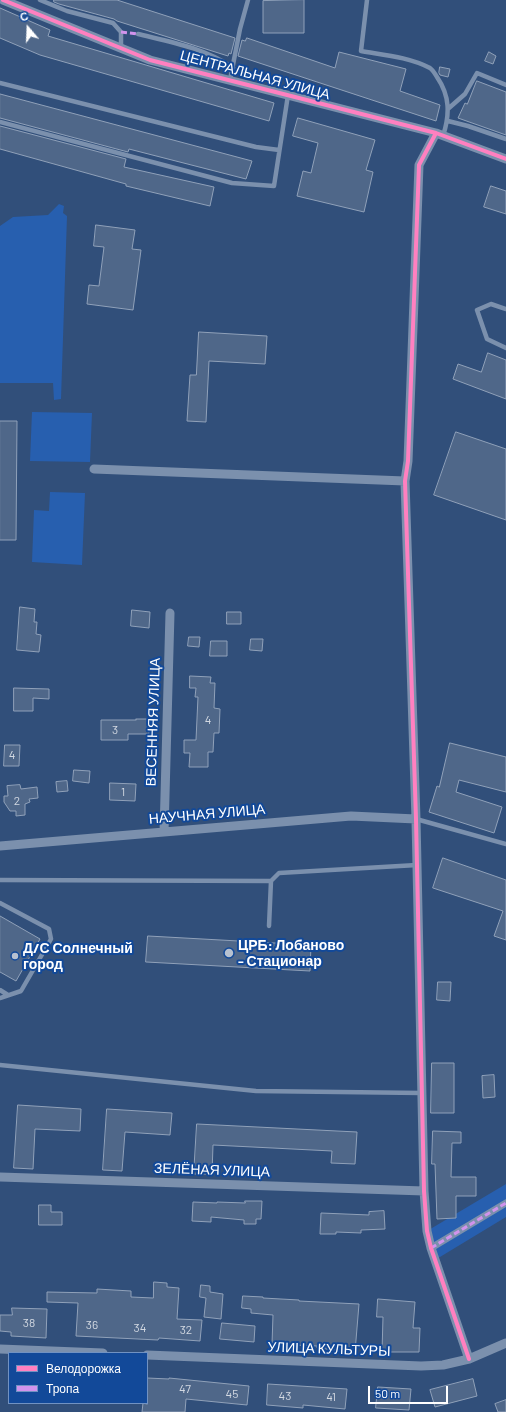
<!DOCTYPE html>
<meta charset="utf-8">
<style>
body{margin:0}
#map{position:relative;width:506px;height:1412px;overflow:hidden;background:#314f7a;font-family:Barlow,sans-serif}
canvas{display:block}
.legend{position:absolute;left:8px;top:1352px;width:140px;height:52px;box-sizing:border-box;background:#124999;border:1px solid #7192c2;margin:0;padding:5px 7px;list-style:none;font-size:12px;color:#fff}
.legend li{display:flex;align-items:center;gap:8px;height:20px}
.legend b{width:20px;border:1px solid #7192c2}
.north{position:absolute;left:8px;top:8px;width:40px;height:40px;-webkit-text-stroke:3px #124999;paint-order:stroke;rotate:341deg;font-size:11px;font-weight:700;line-height:16px;text-align:center;color:#fff}
.north::after{content:'';display:block;margin:auto;width:14px;height:18px;background:#fff;clip-path:polygon(50% 0,100% 100%,50% 72%,0 100%)}
.scale{position:absolute;left:368px;top:1386px;width:80px;height:18px;box-sizing:border-box;border:2px solid #fff;border-top:0;padding-left:5px;font-size:12px;line-height:14px;white-space:nowrap;color:#fff;-webkit-text-stroke:3px #124999;paint-order:stroke}
</style>
<div id="map">
<canvas width="506" height="1412"></canvas>
<ul class="legend">
<li><b style="height:5px;background:#ff80c0"></b>Велодорожка</li>
<li><b style="height:5px;background:#d193ec"></b>Тропа</li>
</ul>
<div class="north">С</div>
<div class="scale">50 m</div>
</div>
<script>
const g = document.querySelector('canvas').getContext('2d');
g.lineJoin = 'round';
function fillPath(path, color) { g.fillStyle = color; g.fill(path, 'evenodd'); }
function strokePath(path, color, width, dash) { g.strokeStyle = color; g.lineWidth = width; g.lineCap = dash ? 'butt' : 'round'; g.setLineDash(dash || []); g.stroke(path); }
function label(font, color, halo, rows, align = 'center') {
  g.font = font + ' Barlow,sans-serif'; g.lineWidth = 4; g.setLineDash([]); g.textBaseline = 'middle'; g.strokeStyle = halo; g.fillStyle = color; for (const [text, x, y, turn = 0] of rows) {
    g.save(); g.translate(x, y); g.rotate((+turn || 0) * Math.PI / 180); g.textAlign = isNaN(turn) ? turn : align; if (halo) g.strokeText(text, 0, 0); g.fillText(text, 0, 0); g.restore();
  }
}
const green = new Path2D(`
 M59,204l5,2 -1,7 4,3 -6,183 -7,1 -1,-17h-53v-157l13,-9 35,-2z
 M32,412l60,1 -2,49 -60,-1z
 M50,492l35,1 -3,72 -50,-3 2,-52 15,1z
 M506,1184v33l-71,43 -8,-29z`);
const building = new Path2D(`
 M54,0h63l118,38 -4,16 -2,-1 -1,3 -111,-35 -3,-2 -55,-15 -5,-2z
 M304,0v33h-41v-32z
 M0,8l50,22 -2,6 226,67 -5,18 -229,-66 -40,-17z
 M247,38l88,30 4,-16 67,17 -6,22 40,14 -4,16 -198,-65 4,-16 3,1z
 M489,52l7,4 -3,8 -8,-3z
 M440,67l10,2 -2,8 -8,-2 -1,-2z
 M477,81l29,11v43l-48,-17 7,-15 2,1z
 M0,94l252,67 -6,18 -117,-30 -1,3 -128,-34z
 M298,118l77,22 -9,30 7,2 -9,40 -67,-16 6,-25 8,2 7,-30 -25,-7z
 M0,126l126,33 -2,8 90,20 -4,19 -84,-20v-2l-126,-35z
 M491,186l15,5v23l-22,-7z
 M96,225l39,5 -3,19 9,1 -8,60 -46,-6 2,-19 10,1 5,-39 -10,-1z
 M199,332l68,4 -2,28 -56,-3 -3,61 -19,-1 3,-46h6z
 M488,353l18,7v39l-53,-20 5,-15 23,8z
 M0,421h17l-1,119h-16z
 M456,432l50,17v71l-72,-25z
 M20,607l15,2 -1,13h3l-1,12 5,1 -2,17 -22,-2z
 M132,610l18,2 -1,16 -18,-2z
 M227,612h14v12h-14z
 M189,637h11l-1,10 -11,-1z
 M251,639h12l-1,12 -12,-1z
 M211,641h16v15h-17z
 M190,676l21,1 -1,6h5l-1,25 6,1 -1,24h-5l-1,19h-5v15h-19l1,-14h-6v-13h12l2,-43h-3l1,-9h-6z
 M14,688l35,1v10l-16,-1v13h-19z
 M136,719h13v15h-21v6h-27v-20h35z
 M450,743l56,14v35l-47,-12 -3,12 46,15 -8,26 -65,-21 8,-26 2,1z
 M5,745h15l-1,21h-15z
 M74,770l16,1 -1,12 -16,-2z
 M67,781l1,10 -11,1 -1,-10z
 M110,783l26,1 -1,17 -25,-1z
 M20,785l1,4 16,-2 1,11 -9,1 1,3 -5,2v11l-9,1v-5h-6l-6,-9v-6h4l-1,-10z
 M443,858l63,22v60l-12,-4 9,-25 -70,-23z
 M0,916l40,23 -24,42 -16,-9z
 M148,936l163,9 -1,26 -164,-9z
 M438,982h13l-1,19 -13,-1z
 M432,1063h22v50h-23z
 M494,1075l1,22 -12,1 -1,-22z
 M18,1105l63,4 -1,22 -45,-2 -2,40 -19,-1z
 M107,1109l65,4 -2,22 -45,-3 -3,39 -19,-1z
 M197,1124l160,8 -2,32 -24,-1 1,-12 -119,-6 -1,29h-18z
 M433,1131l28,1v11h-9l-1,34h25v19h-20v22l-19,1 -2,-55h-3z
 M245,1201h17l-1,18h-5v5h-12v-4l-33,-3v5l-19,-1 1,-19 24,1v-1l28,1z
 M39,1205h12v7h11v13h-23z
 M384,1211l1,18 -24,1v3l-25,-1v2h-16l1,-21 48,2v-3z
 M154,1282l13,1v4l12,1 -2,31 25,1 -2,21 -41,-3 -1,2 -82,-4 2,-33 -31,-1v-10l50,1v-4l34,2v6l22,1z
 M201,1285l9,1v6l13,2 -2,25 -17,-2 2,-19 -6,-1z
 M243,1296l20,1v1l36,2v1l60,3 -4,48 -38,-4v-2l-45,-2 1,-29 -22,-2v-4l-9,-1z
 M378,1299l37,3 -2,26h7l-1,24h-37l1,-35h-6z
 M12,1308l35,1 -1,29 -35,-2v-4l-11,-1v-16h12z
 M222,1323l33,3 -1,16 -34,-3z
 M147,1378l22,1v-1l80,8 -2,19 -61,-6 -1,13h-43l1,-9 4,1z
 M473,1379l4,17 -42,11 -5,-17z
 M268,1384l79,5 -2,20 -42,-4v3l-36,-3z
 M378,1387l33,2 -2,21 -33,-2z
 M506,1400v12h-8l-3,-8z`);
const service = new Path2D(`
 M40,0l27,11 46,12 8,9v15
 M367,0l-6,51c23,4 48,6 69,17 3,2 5,6 7,9 13,19 13,37 6,59
 M138,34c33,8 67,14 95,34
 M230,80l10,-51 8,-29
 M0,83l256,64 23,3
 M449,108l16,-14 12,-21 29,12
 M448,121l20,5 38,13
 M0,122l232,61 42,3 14,-91
 M506,309l-15,-5 -14,6 10,29 19,9
 M416,819l90,25
 M0,880l271,1
 M0,903l49,26 2,10 -30,52 -21,7
 M269,926l2,-45 8,-8 138,-8
 M0,990l8,5
 M0,1065l256,26 166,2`);
const pedestrian = new Path2D(`
 M431,1248l75,-45`);
const minor = new Path2D(`
 M3,0l147,60 286,73 70,26
 M436,133l-17,32 -11,296 -3,20 11,338 8,372 3,40 4,17 38,111
 M94,469l311,12
 M164,832l6,-219
 M0,846l351,-30 65,3
 M0,1177l424,14
 M0,1349l103,4
 M147,1355l274,11 22,-1 26,-6 37,-16`);
const quiet = new Path2D(`
 M121,32l17,2
 M431,1248l75,-45`);
const cycleway = new Path2D(`
 M3,0l147,60 286,73 70,26
 M436,133l-17,32 -11,296 -3,20 11,338 8,372 3,40 4,17 38,111`);
const markers = [
 [229,953,5,"#b7c1d0"],
 [15,956,4,"#b7c1d0"]
];
const numberNames = [
 ["4",208,720],
 ["3",115,730],
 ["4",12,755],
 ["1",123,792],
 ["2",17,801],
 ["38",29,1323],
 ["36",92,1325],
 ["34",140,1328],
 ["32",186,1330],
 ["47",185,1389],
 ["45",232,1394],
 ["43",285,1396],
 ["41",331,1397]
];
const streetNames = [
 ["ЦЕНТРАЛЬНАЯ УЛИЦА",255,75,15],
 ["ВЕСЕННЯЯ УЛИЦА",153,722,-88],
 ["НАУЧНАЯ УЛИЦА",207,814,-5],
 ["ЗЕЛЁНАЯ УЛИЦА",212,1170,2],
 ["УЛИЦА КУЛЬТУРЫ",329,1349,2]
];
const poiNames = [
 ["ЦРБ: Лобаново",238,945],
 ["- Стационар",238,961],
 ["Д/С Солнечный",23,948],
 ["город",23,964]
];
fillPath(green, '#275faf');
fillPath(building, '#4f6789');
strokePath(building, '#90a1b9', 1);
strokePath(service, '#7b90ad', 4.5);
strokePath(pedestrian, '#7b90ad', 7);
strokePath(minor, '#7b90ad', 9);
strokePath(quiet, '#d193ec', 3, [6, 3]);
strokePath(cycleway, '#ff80c0', 4);
for (const [x, y, r, color] of markers) { const dot = new Path2D(); dot.arc(x, y, r, 0, 2 * Math.PI); g.fillStyle = color; g.fill(dot); strokePath(dot, '#124999', 1.5); }
label('12px', '#d3d9e2', null, numberNames);
label('14px', '#fff', '#124999', streetNames);
label('bold 14px', '#fff', '#124999', poiNames, 'left');
</script>
